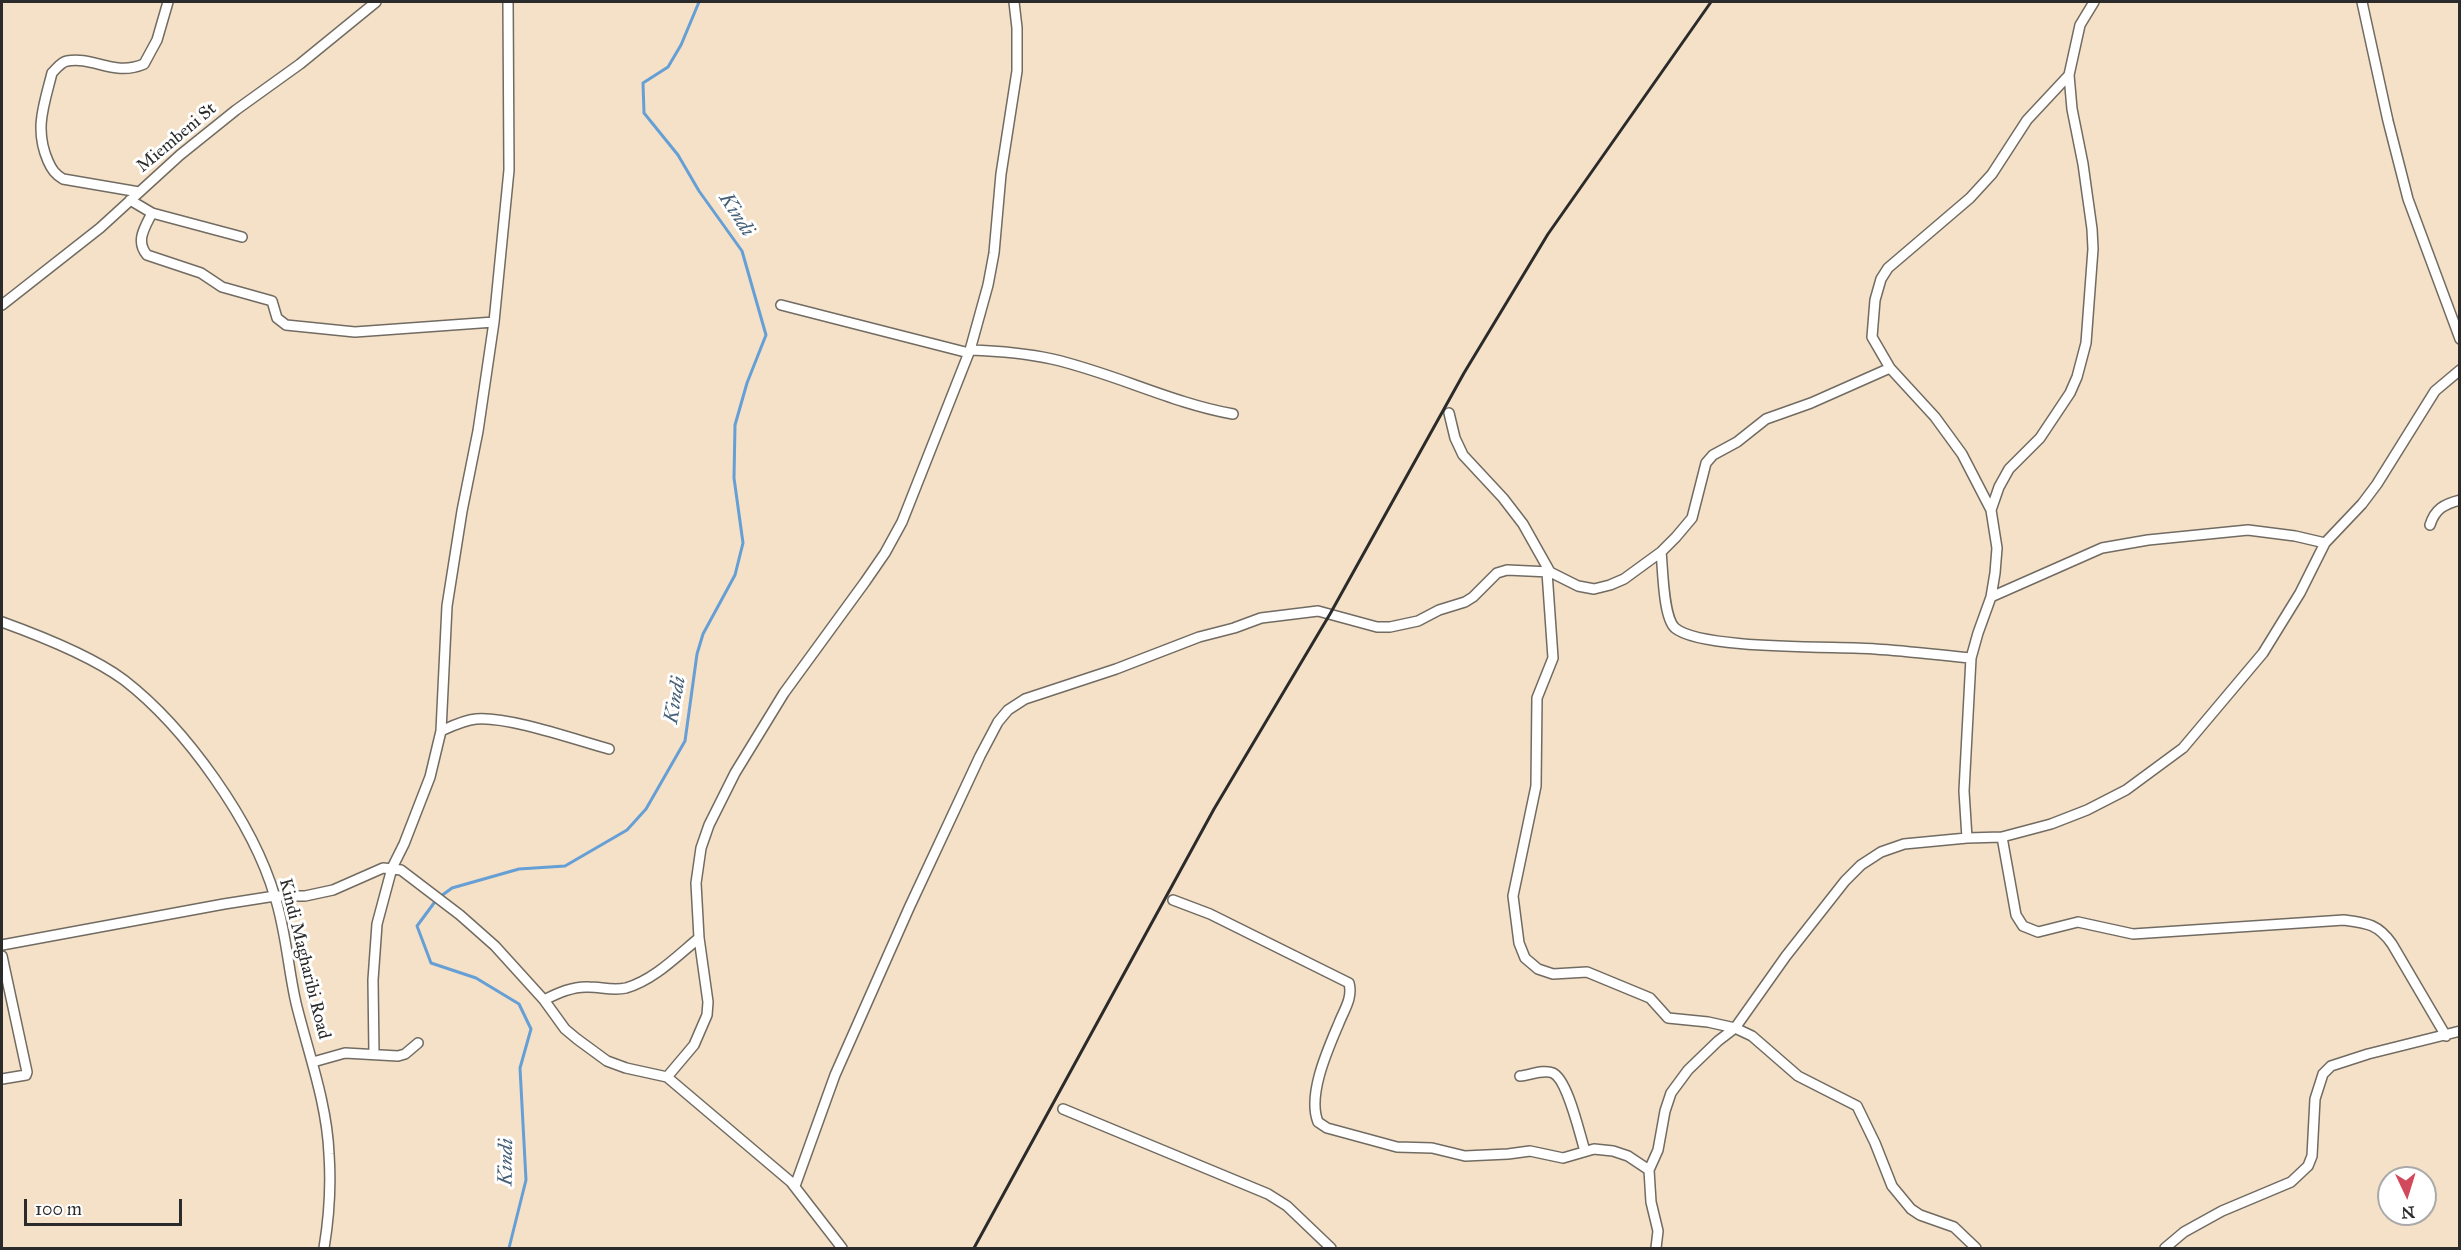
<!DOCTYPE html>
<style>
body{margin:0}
#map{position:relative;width:2461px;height:1250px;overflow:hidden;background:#f4e1c7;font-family:"IM FELL Great Primer",serif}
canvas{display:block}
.frame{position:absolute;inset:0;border:3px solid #2b2b2b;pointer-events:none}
.north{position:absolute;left:2377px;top:1166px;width:60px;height:60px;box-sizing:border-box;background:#fff;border:2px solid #aaa;border-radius:50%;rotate:176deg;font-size:16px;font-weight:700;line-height:24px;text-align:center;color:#2b2b2b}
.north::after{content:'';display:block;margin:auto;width:21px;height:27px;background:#d1495b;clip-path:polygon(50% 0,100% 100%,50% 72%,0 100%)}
.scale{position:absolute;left:24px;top:1199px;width:158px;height:27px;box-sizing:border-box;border:3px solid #2b2b2b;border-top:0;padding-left:8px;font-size:18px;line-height:21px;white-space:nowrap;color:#2b2b2b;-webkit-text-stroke:4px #fff;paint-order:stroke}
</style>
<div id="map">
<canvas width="2461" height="1250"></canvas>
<div class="frame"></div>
<div class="north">N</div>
<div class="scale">100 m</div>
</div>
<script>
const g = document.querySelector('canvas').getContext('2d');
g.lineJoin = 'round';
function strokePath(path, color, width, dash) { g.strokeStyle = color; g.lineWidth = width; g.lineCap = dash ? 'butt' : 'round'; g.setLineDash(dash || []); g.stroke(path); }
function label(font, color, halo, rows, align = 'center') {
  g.font = font + ' "IM FELL Great Primer",serif'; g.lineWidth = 6; g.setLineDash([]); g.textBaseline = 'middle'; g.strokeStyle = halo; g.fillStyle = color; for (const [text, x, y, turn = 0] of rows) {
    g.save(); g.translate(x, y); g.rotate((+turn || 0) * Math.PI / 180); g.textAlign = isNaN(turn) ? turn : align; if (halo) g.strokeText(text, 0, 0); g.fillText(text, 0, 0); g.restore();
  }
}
const stream = new Path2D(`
 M509,1248l17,-68 -6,-112 11,-39 -12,-25 -43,-26 -45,-15 -14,-37 20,-27 15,-11 67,-19 46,-3 62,-36 19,-21 39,-68 12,-87 6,-20 32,-59 8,-32 -9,-65 1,-53 12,-42 19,-48 -24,-84 -43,-60 -21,-36 -34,-42 -1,-30 25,-16 13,-22 18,-43`);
const minor = new Path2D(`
 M2362,2l26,119 20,78 52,140
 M139,192l-76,-13c-8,-5 -11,-9 -15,-18 -14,-32 -4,-56 4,-88 5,-5 9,-11 15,-12 26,-5 47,16 77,3l13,-24 11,-38
 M130,200l22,13 90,24
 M152,213c-7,14 -17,28 -5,42l54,18 21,14 50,14 5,17 9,7 69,7 139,-10
 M2,305l98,-77 80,-73 56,-45 64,-46 76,-62
 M781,305l188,48
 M970,350c28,1 55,3 82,9 62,14 119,44 181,55
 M1449,413l6,25 8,17 40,43 20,26 27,48 28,14 16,3 16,-4 14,-6 37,-27 15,-15 16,-19 14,-55 7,-8 24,-13 29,-23 45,-16 79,-35
 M1991,510l-29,-56 -27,-37 -45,-49 -18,-31 3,-37 6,-21 7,-11 82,-70 22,-24 35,-54 42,-45 11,-50 14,-23
 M2430,525c5,-16 14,-21 30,-25
 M1661,552c2,17 2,65 14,76 26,22 161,18 200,21 32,2 64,6 96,9
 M1547,572l6,86 -16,40 -1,88 -23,110 6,47 6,15 13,11 15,5 34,-2 63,26 18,20 40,4 27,6 17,8 46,40 59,30 18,37 17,43 19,23 9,6 34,12 22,21
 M1991,597l111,-49 46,-8 100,-10 47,6 30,7
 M2,622c36,13 91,35 122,58 62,48 129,142 151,217 11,34 13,71 21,106 12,49 31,100 33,151 2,30 0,64 -5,94
 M441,731c11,-5 23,-11 35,-12 32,-3 100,21 133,30
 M2002,837l14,78 7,11 15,6 40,-10 55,12 211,-14c23,3 34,4 48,24l54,92
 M1967,838l-3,-47 7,-133 7,-25 13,-36 4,-24 2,-25 -6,-38 8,-23 10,-18 31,-31 30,-45 7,-16 9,-34 7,-94 -1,-20 -9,-65 -11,-55 -3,-34
 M1173,900l37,14 139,69c4,15 -5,27 -10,40 -11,26 -32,72 -21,99l9,6 70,19 35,1 33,8 43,-2 22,-3 33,7 31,-9 19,2 15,5 21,14
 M2,945l222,-41 51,-8h30l28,-6 50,-22 18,2 59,45 35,31 49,54 21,29 12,10 30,22 19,7 41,9 124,105 51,66
 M2,956l25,116 -1,3 -24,4
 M544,1000c14,-7 29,-14 45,-13 12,0 24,4 37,1 28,-8 51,-32 73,-50
 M374,1054l-1,-74 4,-56 15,-56 12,-24 26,-67 11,-46 6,-125 15,-95 16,-80 16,-109 15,-152 -1,-168
 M313,1062l32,-9 53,3 7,-2 13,-11
 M1520,1076c10,-1 24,-7 33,-3 15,7 27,63 32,78
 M667,1077l27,-32 13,-30 1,-13 -9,-64 -3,-55 5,-35 8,-23 26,-52 49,-80 81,-111 20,-29 17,-31 68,-172 18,-65 6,-32 7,-79 16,-103v-43l-3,-26
 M1063,1109l205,85 19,12 44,42
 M795,1186l40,-111 74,-167 71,-152 18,-34 10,-12 17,-11 91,-30 83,-32 35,-9 27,-10 57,-7 59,16h13l28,-6 21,-11 26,-8 8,-5 24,-24 10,-3 43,2
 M1656,1248l2,-17 -7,-29 -2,-32 9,-20 7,-39 6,-18 17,-23 30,-29 17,-13 51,-72 59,-75 16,-16 20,-13 23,-8 63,-6 35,-1 49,-13 36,-14 39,-20 57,-42 80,-95 37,-60 25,-50 37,-39 15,-20 58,-93 25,-21
 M2165,1248l19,-16 38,-21 69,-29 17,-16 4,-10 3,-57 8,-25 8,-8 37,-12 92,-23`);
const rail = new Path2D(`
 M974,1248l240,-439 116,-195 134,-241 84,-139 163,-232`);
const streetNames = [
 ["Miembeni St",177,138,-40],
 ["Kindi Magharibi Road",304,959,76]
];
const waterNames = [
 ["Kindi",736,215,57],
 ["Kindi",676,700,-80],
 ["Kindi",507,1162,-89]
];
strokePath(stream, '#659fd5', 3);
strokePath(minor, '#716b62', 12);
strokePath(minor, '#fff', 9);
strokePath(rail, '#2b2b2b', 3);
label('18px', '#2b2b2b', '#fff', streetNames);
label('italic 20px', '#455f77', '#fff', waterNames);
</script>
